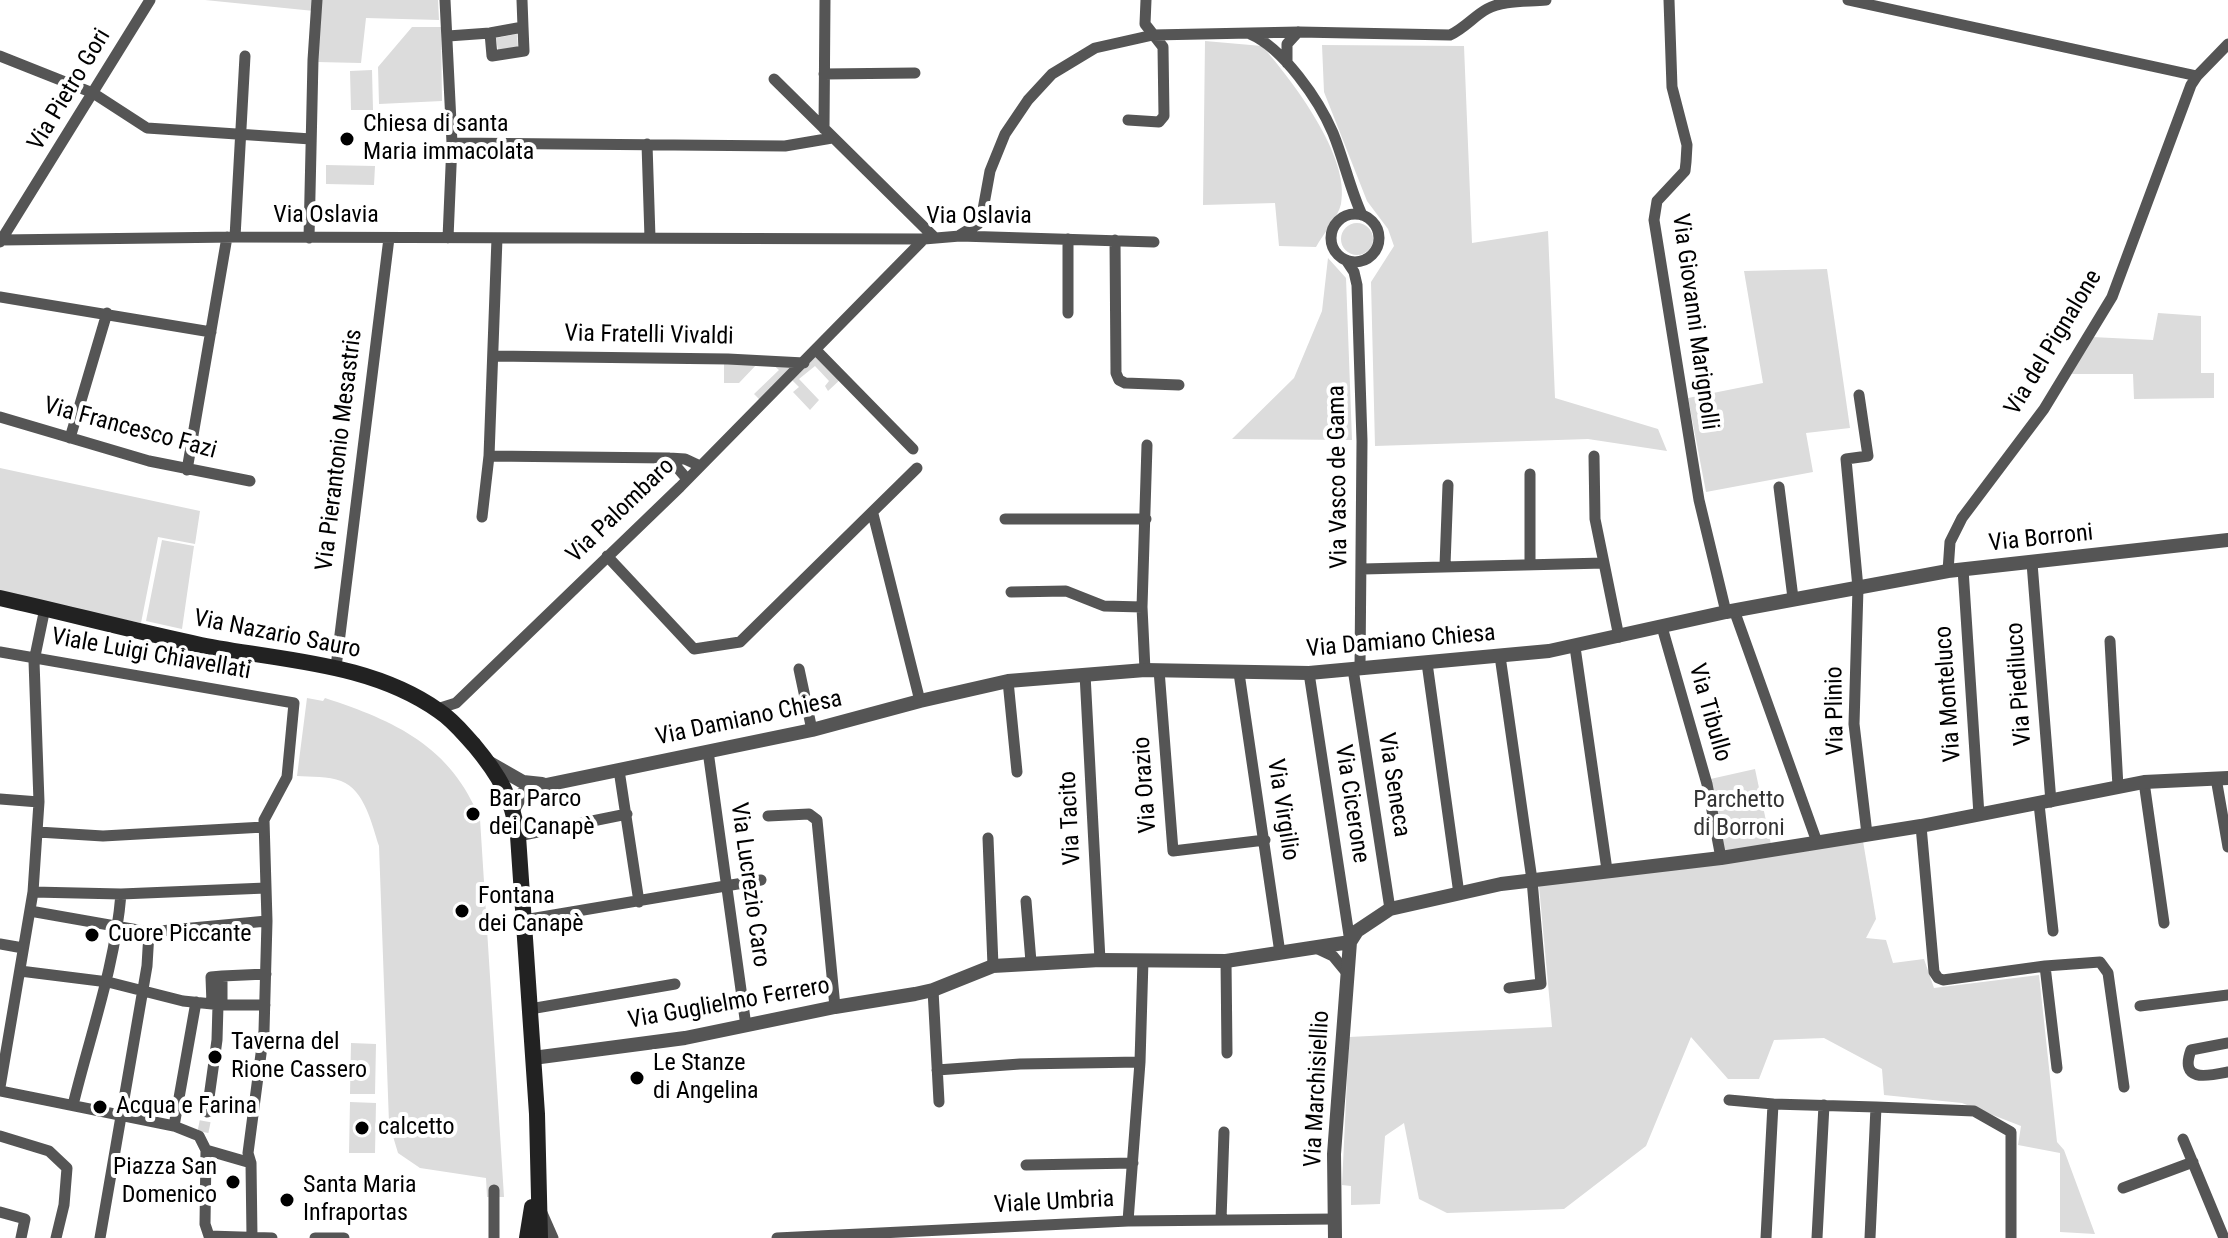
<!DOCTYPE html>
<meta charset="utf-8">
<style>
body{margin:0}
canvas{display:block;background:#fff}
</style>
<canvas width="2228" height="1238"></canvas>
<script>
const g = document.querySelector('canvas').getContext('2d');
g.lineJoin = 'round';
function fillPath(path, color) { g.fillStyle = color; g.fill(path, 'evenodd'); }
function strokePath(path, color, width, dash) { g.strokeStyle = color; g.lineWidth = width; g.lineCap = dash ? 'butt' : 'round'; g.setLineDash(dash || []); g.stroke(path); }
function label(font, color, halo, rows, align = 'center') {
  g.font = font + ' "Roboto Condensed",sans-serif'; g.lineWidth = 8; g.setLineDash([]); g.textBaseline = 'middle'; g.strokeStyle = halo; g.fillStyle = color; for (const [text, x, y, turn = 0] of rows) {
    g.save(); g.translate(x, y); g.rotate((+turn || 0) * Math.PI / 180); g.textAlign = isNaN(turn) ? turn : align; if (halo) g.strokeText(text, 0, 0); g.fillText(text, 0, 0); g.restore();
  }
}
const green = new Path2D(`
 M205,0h110l-1,11z
 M321,0h117l1,20 -73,-2 -5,45 -44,-1z
 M412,27h29l1,74 -63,3 -1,-37z
 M517,34l1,13 -20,3 -2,-12z
 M1205,41l57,5c30,34 89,111 79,158 -3,14 -18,30 -25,43l-37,-1 -4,-43 -72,2z
 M1322,45l142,1 8,197 76,-12 7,167 103,31 9,22 -79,-12 -213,7 -4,-164 23,-36 -6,-17 -21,-28 -43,-109z
 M372,70l1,40h-22l-1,-39z
 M326,165l49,1 -1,19 -48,-1z
 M1341 239a16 16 0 1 1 32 0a16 16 0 1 1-32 0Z
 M1328,258l18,20 6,162 -120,-1 62,-61 28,-67z
 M1827,269l23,159 -44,5 7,39 -107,20 -18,-94 75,-15 -19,-112z
 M2158,313l43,3v57h13v25l-80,1 -1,-25h-62l21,-37 61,3z
 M816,352l26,26 -14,13 -3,-5 4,-5 -14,-15 -16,13 20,21 -9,10 -17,-18 6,-5 -9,-9z
 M724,361l35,1 -20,21h-15z
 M771,363l30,1 -39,38 -8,-8 25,-24z
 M0,468l200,43 -5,33 -37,-7 -17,86 -141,-29z
 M162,540l32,6 -12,83 -36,-8z
 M307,698l16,3 2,-3c70,23 126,48 155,121l24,378h-17l-1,-19 -66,-10 -22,-15 -9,-30 -10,-277c-7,-21 -14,-56 -38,-65 -12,-5 -31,-4 -44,-5z
 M1755,769l17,80 -51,9 -15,-78z
 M1863,841l13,78 -10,19 20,2 7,23 31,-4 10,29 105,-13 18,167 7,8 31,84 -35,-2v-79l-42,-8 3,-19 -59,-23 -78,-8 -2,-26 -58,-31 -50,2 -15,39h-31l-37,-42 -45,109 -82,63 -117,4 -28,-14 -15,-76 -19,13 -5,68 -29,1v-19l-9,-1 7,-148 203,-10 -13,-141z
 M351,1043l25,1 -1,50h-25z
 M350,1102l26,1 -1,50h-26z`);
const minorTunnel = new Path2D(`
 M203,1132l4,-20`);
const minor = new Path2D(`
 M445,0l7,143 -4,95
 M522,0l1,27
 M1669,0l3,87 15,58 -1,17 -1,9 -28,30 -3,19 45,280 27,112
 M1848,0l349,76
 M1250,34c33,14 69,66 83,99 11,27 17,56 29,82
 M448,36l42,-3 33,-6 1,24 -32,5 -2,-23
 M0,56l93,37 54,35 164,11
 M1287,63v-19l11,-12
 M824,74l91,-1
 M774,79l161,159
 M1128,120l31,2 5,-6 -1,-69 -18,-23 1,-24
 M824,129l1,-129
 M452,143l333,3 47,-8
 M647,144l3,94
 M1331 238a24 24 0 1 1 48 0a24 24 0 1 1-48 0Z
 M960,235l18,-11 4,-9 8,-44 15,-37 23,-34 24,-26 43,-26 58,-13 146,-3 151,3c15,-7 24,-19 37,-26 16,-9 41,-7 59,-9
 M235,237l10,-181
 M309,238l4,-178 4,-60
 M497,238l-8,218 180,2 16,1 15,7
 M1,240l234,-3 689,2 36,-3 194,6
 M1115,240l1,133 3,7 6,3 54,2
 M0,242l150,-242
 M1346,260l8,12 3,13 5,156 -2,226
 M0,297l211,35
 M1068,313v-74
 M816,350l97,99
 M494,356l234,3 76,4
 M1859,395l9,61 -22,3 12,129 -4,136 13,110
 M0,417l149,44 101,20
 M70,438l37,-125
 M1594,456l1,63 9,44
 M669,458l18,21
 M187,470l40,-233
 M1779,487l14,111
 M873,514l47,187
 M482,517l7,-61
 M1005,519h141
 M607,556l87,93 46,-7 177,-174
 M1530,563v-89
 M2032,563l19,239
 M1445,565l3,-80
 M1363,569l241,-6 15,74
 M1963,569l16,246
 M1948,571l2,-29 12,-24 82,-109 68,-112 79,-212 6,-9 31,-32
 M1011,592l55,-1 38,15 38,1
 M1734,610l83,232
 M1662,627l45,157 14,74
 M2110,641l8,146
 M1575,647l32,223
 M0,652l294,51 -7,74 -23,43 3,101 -3,110 -16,122 3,10 1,74
 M1500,656l32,224 9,104 -32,4
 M1427,663l32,231
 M336,667l53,-429
 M799,669l13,61
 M1353,669l37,240
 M1145,670l-3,-63 5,-162
 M1159,670l14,181 92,-11
 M1239,673l41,280
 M1309,673l41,269
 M1085,674l15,286
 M1008,681l9,91
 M437,709l19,-6 224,-216 244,-248
 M708,751l38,275
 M619,770l20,132
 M2216,778l12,69
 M2144,782l20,141
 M0,799l39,3
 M2039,804l14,127
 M768,816l41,-2 8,6 18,187
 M1921,826l13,146 4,6 5,2 102,-14 55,-4 8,11 16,114
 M38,832l65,4 161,-9
 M518,836l109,-22
 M988,838l5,128
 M33,892l88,2 145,-6
 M1026,901l5,61
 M30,911l119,21 118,-11
 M524,920l237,-40
 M0,944l23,4
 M1316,948l17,8 14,17
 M1226,961l1,92
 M2045,966l12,102
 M20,971l88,11 75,19 39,4h43
 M222,976l44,-2
 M933,990l6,112
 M212,1004l-1,-27 11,-1v29
 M2140,1006l88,-11
 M530,1009l145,-25
 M2228,1043l-37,7c-12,33 17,26 37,22
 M937,1070l83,-6 120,-2
 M0,1087l33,-195 6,-90 -5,-141 11,-53
 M0,1091l174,35 25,10 7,14
 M1729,1100l44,4
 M73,1105c17,-70 42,-138 48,-211
 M207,1112l10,-72 1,-35
 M174,1126l22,-124
 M0,1136l49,15 18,17 -3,37 -8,33
 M2183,1139l41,99
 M251,1163l-45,-13 -1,74 4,12 63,2
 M1026,1165l107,-2
 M2123,1188l70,-26
 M0,1212l25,7 -4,19
 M542,1213l11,25
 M1221,1220l3,-88
 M1128,1221l12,-159 3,-102
 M100,1238l47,-272 2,-34
 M315,1238h29
 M494,1238v-48
 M777,1238l351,-17 207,-2
 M1766,1238l7,-134 103,3
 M1817,1238l7,-133
 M1870,1238l6,-131 98,4 37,21v106`);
const tertiary = new Path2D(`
 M488,762l35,20 19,2
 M514,808l7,-13 25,-10 266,-55 108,-29 88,-20 137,-11 164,3 240,-22 177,-39 222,-41 280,-31
 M533,1058l152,-20 150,-31 80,-13 18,-4 60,-24 107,-6 126,1 124,-19 7,-11 33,-22 111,-25 220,-26 200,-32 223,-44 84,-4
 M1335,1238l-1,-84 16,-212`);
const secondary = new Path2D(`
 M0,598c67,15 134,33 201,47 80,16 169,17 238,66 14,9 24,22 35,34 25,30 38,52 44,91l19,278 3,124
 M527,1238l5,-31`);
const markers = [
 [347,139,8,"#000"],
 [473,814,8,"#000"],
 [462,911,8,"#000"],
 [92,935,8,"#000"],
 [215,1057,8,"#000"],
 [637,1078,8,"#000"],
 [100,1107,8,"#000"],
 [362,1128,8,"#000"],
 [233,1182,8,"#000"],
 [287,1200,8,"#000"]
];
const streetNames = [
 ["Via Pietro Gori",70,90,-59],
 ["Via Oslavia",326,216],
 ["Via Oslavia",979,217],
 ["Via Giovanni Marignolli",1694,322,82],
 ["Via Fratelli Vivaldi",649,336,1],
 ["Via del Pignalone",2054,343,-59],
 ["Via Francesco Fazi",130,429,15],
 ["Via Pierantonio Mesastris",340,450,-83],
 ["Via Vasco de Gama",1339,477,-91],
 ["Via Palombaro",621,511,-44],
 ["Via Borroni",2041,539,-6],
 ["Via Nazario Sauro",277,635,11],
 ["Via Damiano Chiesa",1401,642,-5],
 ["Viale Luigi Chiavellati",151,655,10],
 ["Via Piediluco",2020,684,-94],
 ["Via Monteluco",1949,694,-94],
 ["Via Plinio",1836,711,-91],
 ["Via Tibullo",1709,713,74],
 ["Via Damiano Chiesa",749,719,-12],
 ["Via Orazio",1146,785,-94],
 ["Via Seneca",1393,785,81],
 ["Via Cicerone",1351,804,81],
 ["Via Virgilio",1282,810,81],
 ["Via Tacito",1071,818,-93],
 ["Via Lucrezio Caro",749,885,82],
 ["Via Guglielmo Ferrero",729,1004,-10],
 ["Via Marchisiellio",1318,1089,-87],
 ["Viale Umbria",1054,1203,-3]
];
const poiNames = [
 ["Chiesa di santa",363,125],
 ["Maria immacolata",363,153],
 ["Bar Parco",489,800],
 ["dei Canapè",489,828],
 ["Fontana",478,897],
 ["dei Canapè",478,925],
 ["Cuore Piccante",108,935],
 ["Taverna del",231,1043],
 ["Rione Cassero",231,1071],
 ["Le Stanze",653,1064],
 ["di Angelina",653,1092],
 ["Acqua e Farina",116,1107],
 ["calcetto",378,1128],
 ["Piazza San",217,1168,"right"],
 ["Domenico",217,1196,"right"],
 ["Santa Maria",303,1186],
 ["Infraportas",303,1214]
];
const parkNames = [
 ["Parchetto",1739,801],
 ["di Borroni",1739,829]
];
fillPath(green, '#dcdcdc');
strokePath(minorTunnel, '#d9d9d9', 11, [11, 5.5]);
strokePath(minor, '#555', 11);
strokePath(tertiary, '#555', 14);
strokePath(secondary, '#222', 16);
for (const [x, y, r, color] of markers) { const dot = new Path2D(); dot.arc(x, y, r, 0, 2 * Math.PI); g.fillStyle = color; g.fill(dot); strokePath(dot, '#fff', 3); }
label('24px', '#000', '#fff', streetNames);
label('24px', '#000', '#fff', poiNames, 'left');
label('24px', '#333', '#fff', parkNames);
</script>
